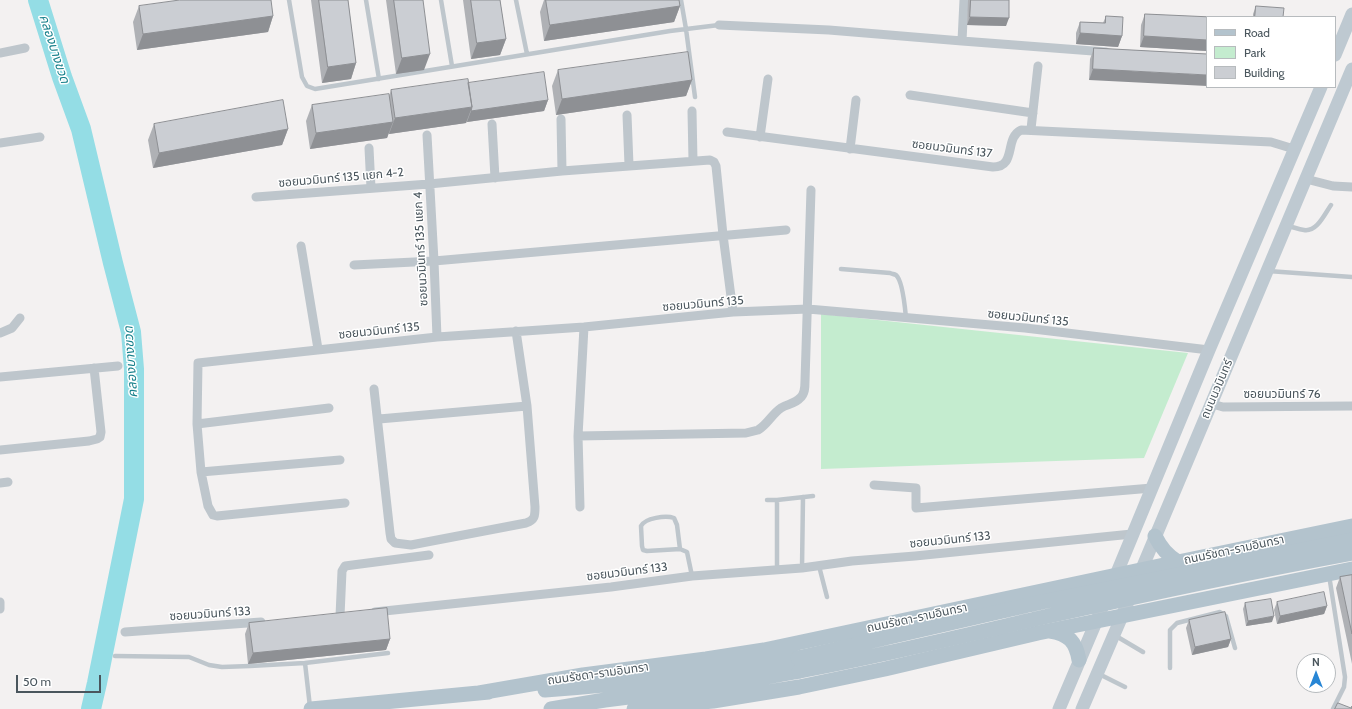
<!DOCTYPE html>
<meta charset="utf-8">
<style>
body{margin:0}
#map{position:relative;width:1352px;height:709px;overflow:hidden;background:#f3f1f1;font-family:Cabin,sans-serif}
canvas{display:block}
.legend{position:absolute;left:1206px;top:16px;width:130px;height:72px;box-sizing:border-box;background:#fff;border:1px solid #b7bbbe;margin:0;padding:5px 7px;list-style:none;font-size:12px;color:#4a565d}
.legend li{display:flex;align-items:center;gap:8px;height:20px}
.legend b{width:20px;border:1px solid #b7bbbe}
.north{position:absolute;left:1296px;top:653px;width:40px;height:40px;box-sizing:border-box;background:#fff;border:1px solid #b7bbbe;border-radius:50%;rotate:0deg;font-size:11px;font-weight:700;line-height:16px;text-align:center;color:#4a565d}
.north::after{content:'';display:block;margin:auto;width:14px;height:18px;background:#2886d5;clip-path:polygon(50% 0,100% 100%,50% 72%,0 100%)}
.scale{position:absolute;left:16px;top:675px;width:85px;height:18px;box-sizing:border-box;border:2px solid #4a565d;border-top:0;padding-left:5px;font-size:12px;line-height:14px;white-space:nowrap;color:#4a565d;-webkit-text-stroke:3px #fff;paint-order:stroke}
</style>
<div id="map">
<canvas width="1352" height="709"></canvas>
<ul class="legend">
<li><b style="height:5px;background:#b3c3cd"></b>Road</li>
<li><b style="height:11px;background:#c4eccf"></b>Park</li>
<li><b style="height:11px;background:#cbced3"></b>Building</li>
</ul>
<div class="north">N</div>
<div class="scale">50 m</div>
</div>
<script>
const g = document.querySelector('canvas').getContext('2d');
g.lineJoin = 'round';
function fillPath(path, color) { g.fillStyle = color; g.fill(path, 'evenodd'); }
function strokePath(path, color, width, dash) { g.strokeStyle = color; g.lineWidth = width; g.lineCap = dash ? 'butt' : 'round'; g.setLineDash(dash || []); g.stroke(path); }
function label(font, color, halo, rows, align = 'center') {
  g.font = font + ' Cabin,"Noto Sans Thai",sans-serif'; g.lineWidth = 3; g.setLineDash([]); g.textBaseline = 'middle'; g.strokeStyle = halo; g.fillStyle = color; for (const [text, x, y, turn = 0] of rows) {
    g.save(); g.translate(x, y); g.rotate((+turn || 0) * Math.PI / 180); g.textAlign = isNaN(turn) ? turn : align; if (halo) g.strokeText(text, 0, 0); g.fillText(text, 0, 0); g.restore();
  }
}
const green = new Path2D(`
 M821,314l367,39 -44,105 -323,11z`);
const river = new Path2D(`
 M38,0l24,77 19,52 32,134 18,69 3,37v130l-37,184 -6,26`);
const lane = new Path2D(`
 M289,0l13,77 5,9 8,3 355,-58 49,-6
 M366,0l13,79
 M441,0l11,66
 M516,0l11,54
 M681,0l5,29 9,68
 M1288,226c5,1 10,3 16,4 13,2 20,-15 27,-25
 M841,269l49,4c2,1 4,1 6,2 7,6 9,33 10,43
 M1268,271l84,6
 M767,500h10v70
 M777,500l36,-4
 M680,549l-3,-24 -3,-7c-8,-3 -29,0 -33,8l1,20 1,4 4,1 33,-2 7,3 5,24
 M819,566l8,31
 M802,568l1,-71
 M1329,575l16,102 -1,10 -11,22
 M1116,636l27,16
 M115,656l74,1 20,8 13,2 28,-1 55,-3 5,44
 M305,663l83,-10
 M1170,668v-38l7,-7 43,-11 6,4 9,32
 M1099,674l26,13`);
const street = new Path2D(`
 M719,25l110,5 133,11 144,11
 M962,41l2,-41
 M0,53l25,-5
 M910,95l123,18
 M692,111l1,50
 M627,115l2,50
 M561,119l1,52
 M492,124l3,54
 M1031,129l7,-63
 M727,132l266,35c24,0 11,-29 28,-37l250,12 23,7
 M427,135l7,126 3,76
 M760,137l8,-58
 M0,143l40,-6
 M369,148l2,40
 M850,149l6,-49
 M1306,179l27,7 19,1
 M256,197l173,-13 133,-13 148,-11 4,2 2,4 7,69 10,77
 M301,246l17,103
 M354,265l80,-4 352,-31
 M0,333l12,-5 8,-10
 M0,377l118,-11
 M374,389l16,144 1,6 4,4 16,2 115,-22c9,-3 9,-7 9,-16l-8,-101 -11,-75
 M1212,404l11,3 129,-1
 M379,419l148,-13
 M197,424l132,-16
 M578,436l168,-3c4,-1 8,-2 12,-3 9,-5 14,-16 23,-22 6,-4 14,-4 19,-10 5,-4 5,-11 5,-17l6,-191
 M0,450l89,-9 8,-2 3,-2 1,-5 -7,-64
 M201,472l139,-12
 M0,483l8,-1
 M874,485l42,3v20l236,-20
 M345,503l-128,13 -4,-1 -5,-9 -7,-34 -4,-48 1,-61 239,-26 147,-10 149,-15 75,-3 217,19 184,22
 M580,507l-2,-71 6,-109
 M0,602v7
 M375,612l236,-25 81,-11 110,-8 50,-7 63,-5 217,-22
 M340,616l2,-45 3,-5 84,-11
 M125,632l136,-10`);
const secondary = new Path2D(`
 M1335,55l17,-41
 M1059,709l57,-134 93,-225 112,-263
 M1082,709l40,-93 230,-547`);
const primary = new Path2D(`
 M1155,536c6,12 12,19 23,26
 M1050,631c19,3 26,11 29,29
 M545,690c85,-6 169,-18 253,-32
 M479,693l104,-18 123,-16 58,-9 414,-88 174,-36
 M311,709l178,-17
 M551,709l54,-9 111,-14 83,-15
 M634,709l79,-8 86,-14 86,-18 153,-36 314,-64`);
const primaryBridge = new Path2D(`
 M798,658l244,-56 310,-62
 M799,671c82,-15 163,-35 245,-54 102,-23 205,-45 308,-64`);
const wall = new Path2D(`
 M311,0h37l8,63 -5,16 -29,4z
 M386,0h37l1,70 -28,4z
 M463,0h37l6,39 -6,16 -29,4z
 M544,0h135l1,6 -6,16 -130,19 -4,-29z
 M968,0h41l-3,26 -39,-1z
 M139,6l134,10 -5,16 -131,18 -4,-28z
 M1256,6l27,11h-30v-3z
 M1145,14l62,3v34l-67,-4 1,-22z
 M1106,16l16,20 -4,11 -42,-3v-11l4,-11 23,1z
 M1094,48l113,6 -118,26 1,-21z
 M558,70l134,10 -6,16 -130,19 -4,-29z
 M468,83l80,17 -4,11 -77,11v-1l-1,2 -77,11v-2l-2,6 -77,11 -4,-28 6,-16 77,-9 2,-6z
 M154,124l134,5 -6,16 -129,23 -5,-28z
 M1352,575v89l-16,-76 4,-11z
 M1277,602l50,4 -3,8 -47,10 -3,-14z
 M1245,603l27,19 -26,4 -3,-17z
 M1189,620l42,19 -3,8 -36,8 -6,-27z
 M249,623l141,16 -4,11 -138,14 -3,-30z`);
const shadedWall = new Path2D(`
 M680,6l-6,16 -130,19 6,-16z
 M273,16l-5,16 -131,18 6,-16z
 M970,17l39,1 -3,8 -39,-1z
 M1080,33l42,3 -4,11 -42,-3z
 M1144,36l63,4v11l-67,-4z
 M506,39l-6,16 -29,4 6,-16z
 M430,54l-6,16 -28,4 6,-16z
 M356,63l-5,16 -29,4 6,-16z
 M1093,69l114,6v11l-118,-6z
 M692,80l-6,16 -130,19 6,-16z
 M548,100l-4,11 -77,11 4,-11z
 M472,107l-6,16 -77,11 6,-16z
 M393,122l-6,16 -77,11 6,-16z
 M288,129l-6,16 -129,23 6,-15z
 M1327,606l-3,8 -47,10 3,-8z
 M1274,616l-2,6 -26,4 2,-5z
 M390,639l-4,11 -138,14 5,-11z
 M1231,639l-3,8 -36,8 3,-8z`);
const building = new Path2D(`
 M180,0h91l2,16 -130,18 -4,-28z
 M319,0h29l8,63 -28,4z
 M394,0h29l7,54 -28,4z
 M471,0h29l6,39 -29,4z
 M546,0h133l1,6 -130,19z
 M971,0h38v18l-39,-1z
 M1256,6l28,2 -1,9h-28z
 M1145,14l67,3h-5v23l-63,-4z
 M1106,16l17,1 -1,19 -42,-3v-11l25,1z
 M1094,48l113,6v21l-114,-6z
 M688,52l4,28 -130,19 -4,-29z
 M544,72l4,28 -77,11 1,-4 -4,-24z
 M468,79l4,28 -77,11 -4,-28z
 M389,94l4,28 -77,11 -4,-28z
 M283,100l5,29 -129,24 -5,-29z
 M1352,575v59l-12,-57z
 M1324,592l3,14 -47,10 -3,-14z
 M1271,599l3,17 -26,5 -3,-18z
 M387,608l3,31 -137,14 -4,-30z
 M1225,612l6,27 -36,8 -6,-27z
 M1338,703l13,5 1,-2v3h-17z`);
const streetNames = [
 ["ซอยนวมินทร์ 137",952,149,7],
 ["ซอยนวมินทร์ 135 แยก 4-2",341,178,-5],
 ["ซอยนวมินทร์ 135 แยก 4",421,249,-93],
 ["ซอยนวมินทร์ 135",703,304,-5],
 ["ซอยนวมินทร์ 135",1028,318,6],
 ["ซอยนวมินทร์ 135",379,331,-6],
 ["ถนนนวมินทร์",1217,389,-67],
 ["ซอยนวมินทร์ 76",1282,394],
 ["ซอยนวมินทร์ 133",950,540,-6],
 ["ถนนรัชดา-รามอินทรา",1234,550,-12],
 ["ซอยนวมินทร์ 133",627,572,-7],
 ["ซอยนวมินทร์ 133",210,614,-4],
 ["ถนนรัชดา-รามอินทรา",917,618,-12],
 ["ถนนรัชดา-รามอินทรา",598,674,-8]
];
const waterNames = [
 ["คลองบางขวด",54,49,72],
 ["คลองบางขวด",131,362,-94]
];
fillPath(green, '#c4eccf');
strokePath(river, '#94dde5', 20);
strokePath(lane, '#bec6cc', 4.5);
strokePath(street, '#bec6cc', 9);
strokePath(secondary, '#bec9d1', 13);
strokePath(primary, '#b3c3cd', 15);
strokePath(primaryBridge, '#b3c3cd', 15);
fillPath(wall, '#afb1b5');
fillPath(shadedWall, '#8e9094');
fillPath(building, '#cbced3');
strokePath(building, '#8e9094', 1);
label('12px', '#4a565d', '#fff', streetNames);
label('italic 13px', '#17808b', '#fff', waterNames);
</script>
